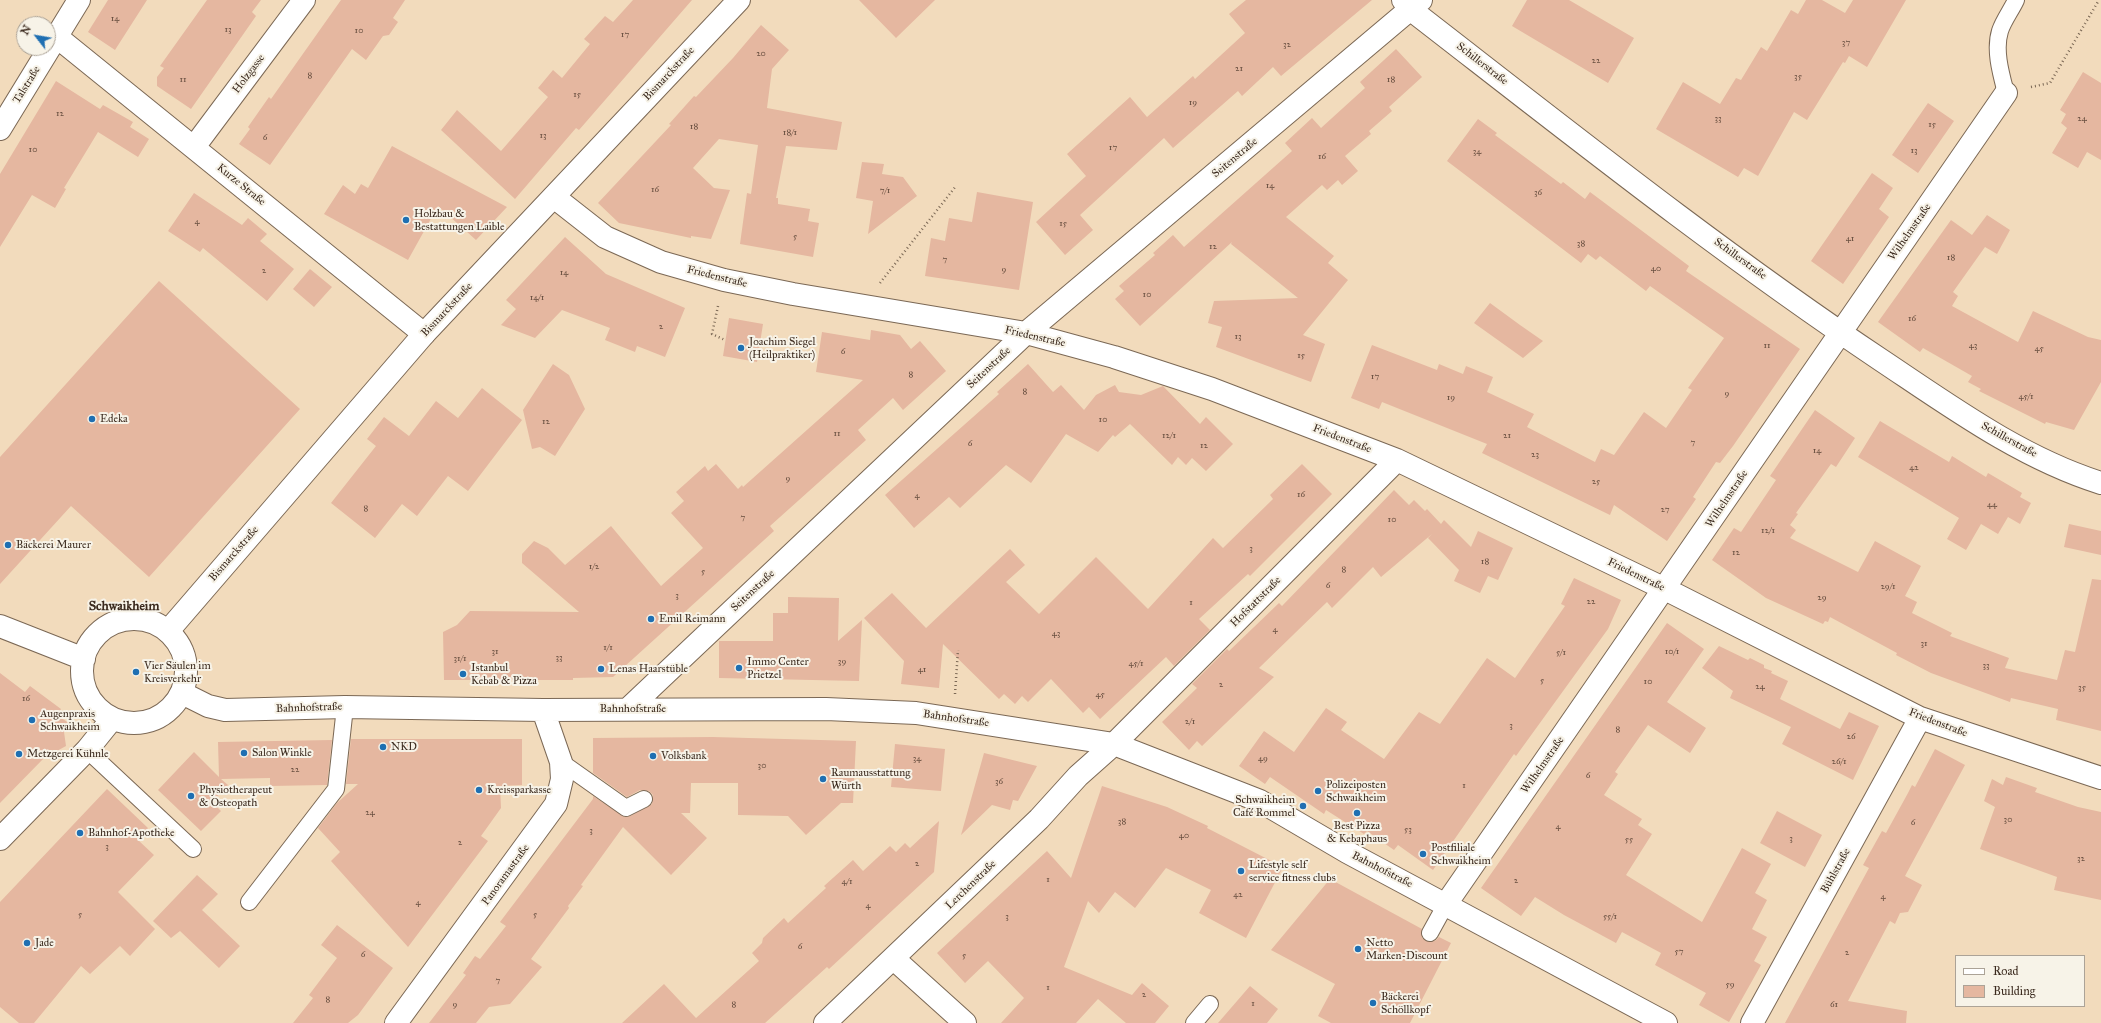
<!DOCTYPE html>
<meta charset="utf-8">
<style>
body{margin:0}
#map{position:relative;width:2101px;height:1023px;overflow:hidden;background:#f2dbbc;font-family:"IM FELL Great Primer",serif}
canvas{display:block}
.legend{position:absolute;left:1955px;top:955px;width:130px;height:52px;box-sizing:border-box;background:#f7f3e8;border:1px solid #aca397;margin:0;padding:5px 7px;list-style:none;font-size:12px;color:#3b2a1e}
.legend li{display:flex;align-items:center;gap:8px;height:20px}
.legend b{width:20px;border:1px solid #aca397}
.north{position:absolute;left:16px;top:16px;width:40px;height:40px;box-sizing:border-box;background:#f7f3e8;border:1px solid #aca397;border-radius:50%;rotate:301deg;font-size:11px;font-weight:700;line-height:16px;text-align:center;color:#3b2a1e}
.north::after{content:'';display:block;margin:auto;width:14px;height:18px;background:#1f6fb2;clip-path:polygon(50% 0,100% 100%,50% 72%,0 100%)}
</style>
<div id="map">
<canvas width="2101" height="1023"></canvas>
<ul class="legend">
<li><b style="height:5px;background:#fff"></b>Road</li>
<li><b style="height:11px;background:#e5b7a0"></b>Building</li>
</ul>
<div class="north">N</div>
</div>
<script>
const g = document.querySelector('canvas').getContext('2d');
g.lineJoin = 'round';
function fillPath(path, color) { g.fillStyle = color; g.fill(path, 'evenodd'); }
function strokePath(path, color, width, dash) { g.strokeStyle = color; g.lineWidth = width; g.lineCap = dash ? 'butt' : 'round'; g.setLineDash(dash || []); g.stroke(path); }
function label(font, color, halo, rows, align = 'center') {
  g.font = font + ' "IM FELL Great Primer",serif'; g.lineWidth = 4; g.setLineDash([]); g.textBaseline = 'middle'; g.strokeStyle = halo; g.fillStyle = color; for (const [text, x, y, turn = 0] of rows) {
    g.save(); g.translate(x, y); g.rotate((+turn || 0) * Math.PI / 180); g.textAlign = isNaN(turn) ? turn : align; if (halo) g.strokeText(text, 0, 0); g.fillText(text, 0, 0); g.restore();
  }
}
const building = new Path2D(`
 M108,0h39l-32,50 -27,-18z
 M207,0h54l-9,12 4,4 -65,93 -34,-23v-9l7,-9 -4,-2z
 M341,0h64l-12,18 5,4 -9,13 -6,1 -17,24 -14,-11 -82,116 -31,-21 11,-15 -2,-2 21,-30 2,2z
 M633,0h59l-113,130 -3,-2 -61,71 -74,-69 16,-20 44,41 47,-54 -10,-9 15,-18 9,8 28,-34 -6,-5 21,-23 8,6z
 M859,0h76l-39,38z
 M1246,0h126l-91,76 -8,-9 -31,29 -4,-5 -65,57 -9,-10 -84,77 13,15 -28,25 -29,-33 50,-46 -19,-22 63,-57 17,20 46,-41 2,3 50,-46 -16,-19z
 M1527,0h42l65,38 -26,45 -96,-57z
 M1806,0h16l23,13 8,-13h53l-39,67 -18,-11 -4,7 -2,-1 -36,58 -13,-8 -36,64 -14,-8 -6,9 -82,-48 27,-47 37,22 16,-26 5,2 20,-33 6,4 24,-41 7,4z
 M761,25l28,25 -17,19 -5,39 75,14 -5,28 -51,-4 -10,52h2v6l32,5 -2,12 11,2 -6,34 -73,-13 7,-51 4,1 7,-49 -39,-6 -26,29 21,20 16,2 -19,49 -20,-3v2l-72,-15 -21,-20 73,-78 -2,-1 25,-28 2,1 37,-39z
 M1396,49l26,28 -33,30 3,4 -23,20 2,3 -26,22 13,15 -16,14 -4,-5 -11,10 -5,-5 -36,32 48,39 -6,7 20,17 -45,55 22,9 -14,38 -95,-35 6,-20 -14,-4 6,-22 84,-3 -67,-54 1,-2 -92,84 -25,-27 9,-8 -5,-5 36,-31 -2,-2 20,-18 11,12 108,-96 -7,-8 27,-25 9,10 44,-40 -5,-6z
 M2083,72l18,11v77l-14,-8 -9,16 -26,-15 15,-25 -6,-5 5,-9 -6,-4z
 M56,81l44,28 3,-4 30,17 -3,5 19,12 -11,18 -40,-25 -34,56 2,1 -11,19 -23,-13 -32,52v-73z
 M1928,103l26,18 -36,52 -26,-18z
 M1478,119l19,14 -2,2 66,49 2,-2 22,17 5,-7 99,74 -3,5 114,78 -67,97 -13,17 -4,-1 -23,35 3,2 -29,42 -53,-36 -4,10 -128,-62 5,-9 -105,-42 -3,7 -28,-11 21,-53 65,25 2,-6 24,10 3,-8 27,11 -6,15 47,22 -7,13 68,35 6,-13 13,6 30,-43 22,16 26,-38 -4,-2 36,-50 -74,-52 -4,5 -46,-35 -4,4 -8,-6 -7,9 -134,-102z
 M392,146l115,61 -31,33 -38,-34 -30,54 -84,-46 19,-29 12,9 6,-10 7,4z
 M862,162l22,2 -2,10 21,3 14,19 -49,38 5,-33 -17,-3z
 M1872,173l21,15 -14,21 10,8 -46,67 -32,-23z
 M977,192l56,10 -14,88 -94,-14 6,-38 14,3 4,-23 23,4z
 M194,193l48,32 6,-7 19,16 -7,7 34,28 -27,32 -64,-53 -3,4 -32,-21z
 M1987,215l23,15 -13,24 -12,-7 -32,45 5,4 -6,10 66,36 15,-31 55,26 13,3v42l-27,48 -28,-8 -1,2 -66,-33 2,-2 -13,-7 4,-6 -49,-28 -3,4 -42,-30 73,-102 21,15z
 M565,237l41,37 79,34 -20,49 -28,-11 -2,6 -30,-12 5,-12 -48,-18 -27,28 -34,-13 15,-16 -10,-9z
 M310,269l22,18 -18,20 -21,-18z
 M159,281l141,128 -151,168 -78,-71 -71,78v-127z
 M1490,303l30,22 23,16 -20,17 -49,-35z
 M729,318l34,6 -6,38 -34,-6z
 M871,330l29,5 11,14 9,-8 26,30 -43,39 -10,-12 -35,32 8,10 -96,86 4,5 -161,146 -40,1v2h-129l-1,-48 14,-7 13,-14 109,1 -57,-49v-9l12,-13 14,7 17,17 46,-39 50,60 42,-38 -32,-35 13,-12 -8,-9 29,-26 3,5 8,-7 22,25 4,-4 1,2 120,-107 -47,-8 6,-40 48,8z
 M553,364l16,11 16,34 -30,47 -15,-9 -8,2 -9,-39z
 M1028,364l25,28 8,-7 23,25 12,-15 19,-10 4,7 22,3 22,-9 37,38 6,-7 27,27 -27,27 -14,-13 -6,7 -8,-8 -6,8 -42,-41 -15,13 -2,-2 -15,17 -32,-18 -35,49 -25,-18 -46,43 -11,-11 -35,31 -29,-33 114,-101 -2,-2z
 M482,388l40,32 -54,71 -20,-15 -31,40 -15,-12 -27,34 -44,-35 45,-57 -9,-7 17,-22 25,19 27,-35 22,17z
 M1815,410l40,28 -19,29 -5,-3 -35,49 2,1 -8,11 6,5 -6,8 68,34 17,-31 46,25 -16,30 12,6 -5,11 40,20 -2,3 59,22 -4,10 52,12 8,-30 10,2 17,-73 9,1v151l-45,-11 2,-11 -47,-11 -1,4 -79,-29 -35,-18 1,-2 -67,-36 -2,5 -3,-1 -2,3 -57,-26 -54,-38 22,-32 7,4 35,-52 -6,-4z
 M1880,421l69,41 3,-6 34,21 2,-4 34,20 -2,4 11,6 -11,21 -12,-7 -10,17 -17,-10 -15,26 -19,-11 12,-21 -101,-61z
 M1302,464l30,30 -82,82 -2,-2 -49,45 11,11 -36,36 -8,-9 -66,62 -11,-12 -6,6 -32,-34 -23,23 -6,-6 -7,8 -11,-10 -5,5 -56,-55 -4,44 -38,-4 3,-23 -40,-43 28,-25 34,35 84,-79 15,16 -19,17 33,32 57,-57 52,52 65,-71 10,10 50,-49 -3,-4z
 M1394,490l15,15 5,-5 11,11 2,-2 14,15 3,-4 27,27 7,-16 35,17 -15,32 -10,-4 -8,17 -26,-12 5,-11 -31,-32 4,-4 -51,43 -8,-10 -41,41 -5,-6 -68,66 15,9 -72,69 -5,-5 -8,9 -27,-28 35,-34 -5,-4 35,-35 2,2 50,-48 3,3z
 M2069,524l32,7v24l-37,-8z
 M1574,578l47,22 -13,29 -92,127 -2,-2 -81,116 -35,-25 -4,5 -27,-19 -3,3 -38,-24 -2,4 -54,-37 -5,7 -26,-18 25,-35 30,21 32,-44 21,14 -6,8 43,29 35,-47 21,12 47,-66 28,20 50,-72 -4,-2z
 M788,597l51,1 -1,43 24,-21 -3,61 -140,-3v-37h54v-28h15z
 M1667,623l37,26 -37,53 39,26 -16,25 -42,-28 -33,47 3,2 -14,21 38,24 -4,6 14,9 -26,41 76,47 40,-74 29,16 -16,29 12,7 -15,29 15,8 -13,24 7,4 -32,57 -30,-17 7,-12 -51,-28 6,-12 -39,-21 -6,11 -52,-28 -29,-18 -14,19 -40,-28z
 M1719,646l29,14 2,-2 14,7v3l8,3 -1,2 17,8 -8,18 60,30 9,-17 30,14 -26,54 -71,-36 9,-17 -61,-29 3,-7 -31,-23z
 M0,673l25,19 5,-6 31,23 -4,6 13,9 -6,8 2,14 -22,12 -44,45z
 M713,737l143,4 -3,62h-12l-35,32 -18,-19 -50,-1v-32h-47l-1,30h-9l26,25 -36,37 -48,-48 -42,58 2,1 -15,20 1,2 -38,51 11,8 -32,37 -21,3 -13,16h-47l37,-48 -3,-2 12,-17 5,3 26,-33 -6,-4 93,-123v-3l32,21 5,-1 22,-12 1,-9 -4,-4 -9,-1 -13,7 -34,-24v-35z
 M351,739h171v46l-22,1 1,22 -20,28 7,5 -80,106 -77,-86 9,-9 -22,-24 19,-25 21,-19h-12z
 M332,740l-5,45 -57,1v-8l-49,1 7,6 -16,17 9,9 -20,20 -43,-41 36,-38 25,25 -1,-35z
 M895,744l50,5 -4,42 -50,-4z
 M1935,749l30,16 -60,111 17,9 -14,27 -8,1 -5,11 -5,-3 -42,80 59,10 -1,12h-121l84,-155 -6,-3 19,-34 4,2 22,-40 4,-8 3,2z
 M984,753l53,13 -19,35 -5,-1 -3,10 -18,-5 -31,30z
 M2006,777l31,11 -2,4 43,15 23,5v88l-47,-10 3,-13 -77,-28 15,-42 -11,-6 8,-22 11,6z
 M1102,786l65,21 41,19 -1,2 76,39 -37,71 -47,-25 12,-23 -45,-22 -31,40 -20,-16 -16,21 -11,-12 -24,66 68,28 10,-12 27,23 -14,17h-29l-28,-24 -22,24h-75l23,-25 -36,-37 -23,22 -28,-30 110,-102 24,27z
 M107,789l41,39 -10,12 16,15 -36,37 37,37 -25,27 -10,-10 -30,28 -9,-8 -47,57h-15l-19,-16v-105z
 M1777,811l45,24 -17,32 -45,-24z
 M939,821l-5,51 -105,97 -2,-2 -62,56h-143l42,-39 32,34 63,-57 -7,-8 10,-10 1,-5 21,-20 4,5 38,-35 -2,-2 29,-26 10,11 27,-25 6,6 9,-9 5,5z
 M197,875l21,19 -16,16 38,36 -21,22 -39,-37 -9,7 -18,-17z
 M1330,879l92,50v9l4,3h9l4,-4 12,6 -41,80h-79l-13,-7 17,-32 -64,-34z
 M337,925l56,43 -35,47 -10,8h-55l20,-25 -4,-3 28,-37 -16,-13z
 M1250,986l28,23 -11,14h-49z`);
const path = new Path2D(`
 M2031,87l19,-4 49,-83
 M880,283l76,-97
 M718,306l-6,28 13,6
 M955,694l3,-44`);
const service = new Path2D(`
 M2006,93c-5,-19 -12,-43 -6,-62 3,-10 12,-22 16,-31
 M87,750l106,99
 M561,762l65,46 18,-9
 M249,902l87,-113 9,-82
 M1430,933l16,-29
 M1194,1023l16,-19`);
const minor = new Path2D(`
 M1403,0l7,9c155,120 308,242 471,351 69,46 140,98 220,123
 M57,37l367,297
 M0,129l79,-129
 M194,147l110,-147
 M554,197l51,40 56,25 63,18 69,14 233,39 88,24 98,32 185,71 268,129 255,129 181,60
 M182,693l26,13 17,4 120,-3 198,3 283,-1 90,4 198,31 146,57 87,51 319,171
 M628,709l398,-376 395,-333
 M0,839l87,-89 25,-31
 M1446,904l560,-811
 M894,959l71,64
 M396,1023l160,-219 6,-25 -1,-17 -18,-52
 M825,1023l214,-204 39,-43 36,-32 283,-284
 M1752,1023l168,-305`);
const tertiary = new Path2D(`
 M82 671a52 52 0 1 1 104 0a52 52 0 1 1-104 0Z
 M0,626l84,33
 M168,631l256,-297 315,-334`);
const markers = [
 [406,220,4,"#1f6fb2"],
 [741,348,4,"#1f6fb2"],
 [92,419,4,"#1f6fb2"],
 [8,545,4,"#1f6fb2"],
 [651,619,4,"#1f6fb2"],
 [739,668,4,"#1f6fb2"],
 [601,669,4,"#1f6fb2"],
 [136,672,4,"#1f6fb2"],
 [463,674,4,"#1f6fb2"],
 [32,720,4,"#1f6fb2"],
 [383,747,4,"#1f6fb2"],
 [244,753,4,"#1f6fb2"],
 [19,754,4,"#1f6fb2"],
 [653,756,4,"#1f6fb2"],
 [823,779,4,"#1f6fb2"],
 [479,790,4,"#1f6fb2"],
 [1318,791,4,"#1f6fb2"],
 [191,796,4,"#1f6fb2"],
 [1303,806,4,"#1f6fb2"],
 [1357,813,4,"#1f6fb2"],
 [80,833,4,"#1f6fb2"],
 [1423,854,4,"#1f6fb2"],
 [1241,871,4,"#1f6fb2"],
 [27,943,4,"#1f6fb2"],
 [1358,949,4,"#1f6fb2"],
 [1373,1003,4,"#1f6fb2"]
];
const numberNames = [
 ["14",115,19],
 ["13",228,30],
 ["10",359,31],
 ["17",625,35],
 ["37",1846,43],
 ["32",1287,45],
 ["20",761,54],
 ["22",1596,61],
 ["21",1239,69],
 ["8",310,76],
 ["35",1798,77],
 ["11",183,80],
 ["18",1391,80],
 ["15",577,95],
 ["19",1193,103],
 ["12",60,114],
 ["33",1718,119],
 ["24",2082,119],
 ["15",1932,125],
 ["18",694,127],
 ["18/1",790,133],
 ["13",543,136],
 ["6",265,138],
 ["17",1113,148],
 ["10",33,150],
 ["13",1914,151],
 ["34",1477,152],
 ["16",1322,157],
 ["14",1270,186],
 ["16",655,190],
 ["7/1",885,191],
 ["36",1538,193],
 ["4",197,222],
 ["15",1063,224],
 ["5",795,237],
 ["41",1850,239],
 ["38",1581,244],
 ["12",1213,247],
 ["18",1951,258],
 ["7",945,260],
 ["40",1656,269],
 ["9",1004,270],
 ["2",264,271],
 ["14",564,273],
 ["10",1147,295],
 ["14/1",537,298],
 ["16",1912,319],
 ["2",661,327],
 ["13",1238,337],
 ["11",1767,346],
 ["43",1973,346],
 ["45",2039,349],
 ["6",843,352],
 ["15",1301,356],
 ["8",911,375],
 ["17",1375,377],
 ["8",1025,392],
 ["9",1727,394],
 ["45/1",2026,397],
 ["19",1451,398],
 ["10",1103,420],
 ["12",546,422],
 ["11",837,434],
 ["12/1",1169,436],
 ["21",1507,436],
 ["7",1693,443],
 ["6",970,444],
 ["12",1204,446],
 ["14",1817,451],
 ["23",1535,455],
 ["42",1914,468],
 ["9",788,479],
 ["25",1596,482],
 ["16",1301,495],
 ["4",917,496],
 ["44",1992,505],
 ["8",366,509],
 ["27",1665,510],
 ["7",743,518],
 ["10",1392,520],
 ["12/1",1768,531],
 ["3",1251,549],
 ["12",1736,553],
 ["18",1485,562],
 ["1/2",594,567],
 ["8",1344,570],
 ["5",703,572],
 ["6",1328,586],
 ["29/1",1888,587],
 ["3",677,596],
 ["29",1822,598],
 ["22",1591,602],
 ["1",1191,603],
 ["4",1275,630],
 ["43",1056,634],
 ["31",1924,644],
 ["1/1",608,648],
 ["31",495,652],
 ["10/1",1672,652],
 ["5/1",1561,653],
 ["33",559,658],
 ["31/1",460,659],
 ["39",842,662],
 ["45/1",1136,664],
 ["33",1986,666],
 ["41",922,670],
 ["5",1542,681],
 ["10",1648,682],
 ["2",1221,685],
 ["24",1760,687],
 ["35",2082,688],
 ["45",1100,695],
 ["16",26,699],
 ["2/1",1190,722],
 ["3",1511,726],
 ["8",1618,730],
 ["26",1851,737],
 ["34",917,759],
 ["49",1263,759],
 ["26/1",1839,762],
 ["30",762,766],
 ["22",295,770],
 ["6",1588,776],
 ["36",999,782],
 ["1",1464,786],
 ["24",370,813],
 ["30",2008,820],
 ["38",1122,822],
 ["6",1913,823],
 ["4",1558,827],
 ["53",1408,830],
 ["3",591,831],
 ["40",1184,836],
 ["3",1791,839],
 ["55",1629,840],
 ["2",460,843],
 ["3",107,847],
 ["32",2081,859],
 ["2",917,864],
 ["1",1048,880],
 ["2",1516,881],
 ["4/1",847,882],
 ["42",1238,895],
 ["4",1883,897],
 ["4",418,903],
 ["4",868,906],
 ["5",80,915],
 ["5",535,915],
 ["3",1007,917],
 ["55/1",1610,917],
 ["6",800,947],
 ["57",1679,952],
 ["2",1847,953],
 ["6",363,955],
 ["5",964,956],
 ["7",498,981],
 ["59",1730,985],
 ["1",1048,988],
 ["2",1144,995],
 ["8",328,1000],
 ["1",1253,1004],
 ["9",455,1005],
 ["8",734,1005],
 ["61",1834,1005]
];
const streetNames = [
 ["Schillerstraße",1482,64,38],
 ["Holzgasse",249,74,-53],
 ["Bismarckstraße",669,74,-47],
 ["Talstraße",27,85,-58],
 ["Seitenstraße",1235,158,-40],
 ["Kurze Straße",241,185,39],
 ["Wilhelmstraße",1910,232,-55],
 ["Schillerstraße",1740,259,36],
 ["Friedenstraße",717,277,14],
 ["Bismarckstraße",447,310,-47],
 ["Friedenstraße",1035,337,13],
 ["Seitenstraße",989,368,-43],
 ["Friedenstraße",1342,439,21],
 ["Schillerstraße",2009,440,29],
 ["Wilhelmstraße",1727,499,-56],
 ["Bismarckstraße",234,554,-49],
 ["Friedenstraße",1636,575,26],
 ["Seitenstraße",753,591,-43],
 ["Hofstattstraße",1256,602,-45],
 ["Bahnhofstraße",309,708,-2],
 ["Bahnhofstraße",633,709],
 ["Bahnhofstraße",956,719,8],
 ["Friedenstraße",1938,723,21],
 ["Wilhelmstraße",1543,765,-55],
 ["Bahnhofstraße",1382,870,27],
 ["Bühlstraße",1836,871,-61],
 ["Panoramastraße",506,875,-54],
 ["Lerchenstraße",971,885,-44]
];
const poiNames = [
 ["Holzbau &",414,214],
 ["Bestattungen Laible",414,227],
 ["Joachim Siegel",749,342],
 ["(Heilpraktiker)",749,355],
 ["Edeka",100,419],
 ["Bäckerei Maurer",16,545],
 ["Emil Reimann",659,619],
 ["Immo Center",747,662],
 ["Prietzel",747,675],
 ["Vier Säulen im",144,666],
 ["Kreisverkehr",144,679],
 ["Istanbul",471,668],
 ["Kebab & Pizza",471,681],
 ["Lenas Haarstüble",609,669],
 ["Augenpraxis",40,714],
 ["Schwaikheim",40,727],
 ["NKD",391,747],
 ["Salon Winkle",252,753],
 ["Metzgerei Kühnle",27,754],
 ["Volksbank",661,756],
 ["Raumausstattung",831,773],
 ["Würth",831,786],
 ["Polizeiposten",1326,785],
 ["Schwaikheim",1326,798],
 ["Physiotherapeut",199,790],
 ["& Osteopath",199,803],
 ["Kreissparkasse",487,790],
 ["Schwaikheim",1295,800,"right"],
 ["Café Rommel",1295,813,"right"],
 ["Best Pizza",1357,826,"center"],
 ["& Kebaphaus",1357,839,"center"],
 ["Bahnhof-Apotheke",88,833],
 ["Postfiliale",1431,848],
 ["Schwaikheim",1431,861],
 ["Lifestyle self",1249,865],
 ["service fitness clubs",1249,878],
 ["Jade",35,943],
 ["Netto",1366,943],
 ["Marken-Discount",1366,956],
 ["Bäckerei",1381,997],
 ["Schöllkopf",1381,1010]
];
const quarterNames = [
 ["Schwaikheim",124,607]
];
fillPath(building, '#e5b7a0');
strokePath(service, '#7b6855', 18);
strokePath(minor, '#7b6855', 24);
strokePath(tertiary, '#7b6855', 24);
strokePath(path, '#7b6855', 2.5, [1, 3]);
strokePath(service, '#fff', 16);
strokePath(minor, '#fff', 22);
strokePath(tertiary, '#fff', 22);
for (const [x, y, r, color] of markers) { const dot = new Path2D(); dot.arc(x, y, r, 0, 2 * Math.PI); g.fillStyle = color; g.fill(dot); strokePath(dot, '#f7f3e8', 1.5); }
label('9px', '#664d3e', null, numberNames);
label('11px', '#3b2a1e', '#f7f3e8', streetNames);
label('11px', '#3b2a1e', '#f7f3e8', poiNames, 'left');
label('bold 13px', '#3b2a1e', '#f7f3e8', quarterNames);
</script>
